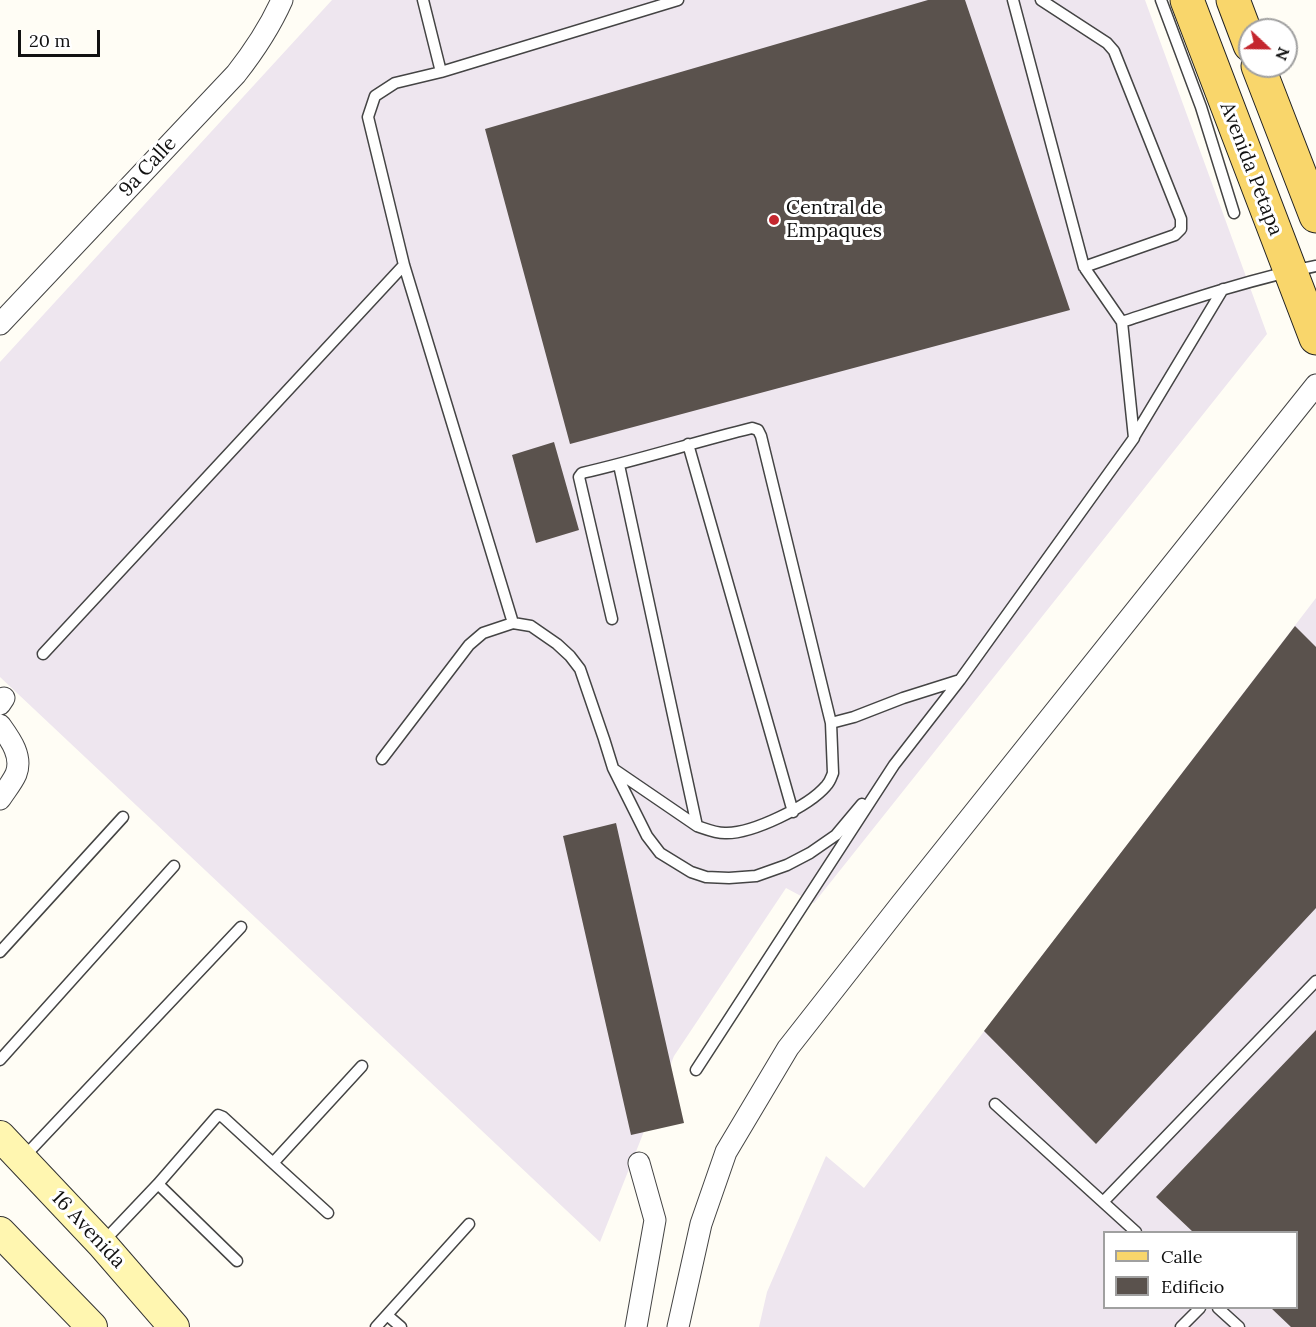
<!DOCTYPE html>
<style>
body{margin:0}
#map{position:relative;width:1316px;height:1327px;overflow:hidden;background:#fffdf5;font-family:Lora,serif}
canvas{display:block}
.legend{position:absolute;left:1103px;top:1231px;width:195px;height:78px;box-sizing:border-box;background:#fff;border:2px solid #a0a0a0;margin:0;padding:8px 10px;list-style:none;font-size:18px;color:#111}
.legend li{display:flex;align-items:center;gap:12px;height:30px}
.legend b{width:30px;border:2px solid #a0a0a0}
.north{position:absolute;left:1238px;top:18px;width:60px;height:60px;box-sizing:border-box;background:#fff;border:2px solid #a0a0a0;border-radius:50%;rotate:112deg;font-size:16px;font-weight:700;line-height:24px;text-align:center;color:#111}
.north::after{content:'';display:block;margin:auto;width:21px;height:27px;background:#c4262e;clip-path:polygon(50% 0,100% 100%,50% 72%,0 100%)}
.scale{position:absolute;left:18px;top:30px;width:82px;height:27px;box-sizing:border-box;border:3px solid #111;border-top:0;padding-left:8px;font-size:18px;line-height:21px;white-space:nowrap;color:#111;-webkit-text-stroke:4px #fff;paint-order:stroke}
</style>
<div id="map">
<canvas width="1316" height="1327"></canvas>
<ul class="legend">
<li><b style="height:8px;background:#f9d66b"></b>Calle</li>
<li><b style="height:16px;background:#5a524d"></b>Edificio</li>
</ul>
<div class="north">N</div>
<div class="scale">20 m</div>
</div>
<script>
const g = document.querySelector('canvas').getContext('2d');
g.lineJoin = 'round';
function fillPath(path, color) { g.fillStyle = color; g.fill(path, 'evenodd'); }
function strokePath(path, color, width, dash) { g.strokeStyle = color; g.lineWidth = width; g.lineCap = dash ? 'butt' : 'round'; g.setLineDash(dash || []); g.stroke(path); }
function label(font, color, halo, rows, align = 'center') {
  g.font = font + ' Lora,serif'; g.lineWidth = 6; g.setLineDash([]); g.textBaseline = 'middle'; g.strokeStyle = halo; g.fillStyle = color; for (const [text, x, y, turn = 0] of rows) {
    g.save(); g.translate(x, y); g.rotate((+turn || 0) * Math.PI / 180); g.textAlign = isNaN(turn) ? turn : align; if (halo) g.strokeText(text, 0, 0); g.fillText(text, 0, 0); g.restore();
  }
}
const industrial = new Path2D(`
 M332,0h813l122,334 -453,569 -28,-15 -112,168 -74,186 -600,-565v-315z
 M1316,598v729h-557l8,-35 59,-136 38,32zM1104,1232h192v76h-192z`);
const building = new Path2D(`
 M928,0h37l105,310 -500,134 -85,-315z
 M554,442l25,88 -43,13 -24,-88z
 M1295,626l21,21v261l-220,236 -112,-113z
 M616,823l68,300 -53,12 -68,-299z
 M1316,1030v297h-25l-20,-19h25v-76h-103l-37,-35z`);
const service = new Path2D(`
 M423,0l18,72
 M1013,0l71,267
 M1041,0l66,43 7,8 67,168v10l-6,6 -91,32 38,55
 M1161,0l40,107 33,106
 M1134,437l89,-148
 M688,444l105,368
 M612,619l-33,-142 3,-4c57,-13 113,-31 170,-45l6,2 3,6 70,287 2,50c-2,5 -3,9 -7,13 -17,20 -74,48 -101,47 -10,0 -19,-4 -28,-7l-78,-361
 M513,623l-109,-358 -36,-148 7,-21 20,-13 46,-11 237,-72
 M43,654l361,-389
 M831,723l23,-6 49,-19 57,-18
 M382,759l87,-114 14,-12 30,-10 18,3 26,18 13,12 10,13 24,70 9,29 34,68 13,17 31,19 15,5 23,1 27,-2 31,-11 23,-12 26,-18 26,-31
 M615,770l82,56
 M0,952l123,-135
 M0,1060l174,-194
 M696,1070l198,-305 66,-85 174,-242 -12,-116c64,-21 128,-43 194,-56
 M995,1104l141,128
 M22,1159l219,-232
 M273,1163l55,50
 M158,1184l79,77
 M1103,1202l213,-221
 M102,1243l56,-59 60,-69 5,2 50,46 89,-97
 M1218,1308l21,19
 M387,1315l14,12
 M376,1327l93,-103
 M1181,1327l19,-19`);
const minor = new Path2D(`
 M0,324l236,-250c18,-23 34,-47 46,-74
 M0,704l4,-6
 M0,725c10,14 23,31 16,49 -4,9 -11,17 -16,25
 M636,1327l19,-107 -16,-57
 M678,1327l23,-103 25,-72 62,-104 113,-144 415,-519`);
const secondary = new Path2D(`
 M0,1136l102,108 72,83
 M0,1232l92,95`);
const primary = new Path2D(`
 M1187,0l129,338
 M1233,0l17,45
 M1258,66l58,150`);
const markers = [
 [774,220,6,"#c4262e"]
];
const streetNames = [
 ["9a Calle",148,167,-47],
 ["Avenida Petapa",1251,169,69],
 ["16 Avenida",88,1230,47]
];
const poiNames = [
 ["Central de",786,208],
 ["Empaques",786,231]
];
fillPath(industrial, '#eee6ef');
fillPath(building, '#5a524d');
strokePath(service, '#444', 13);
strokePath(minor, '#444', 23);
strokePath(secondary, '#333', 32);
strokePath(primary, '#222', 35);
strokePath(service, '#fff', 10);
strokePath(minor, '#fff', 21);
strokePath(secondary, '#fff6b0', 30);
strokePath(primary, '#f9d66b', 33);
for (const [x, y, r, color] of markers) { const dot = new Path2D(); dot.arc(x, y, r, 0, 2 * Math.PI); g.fillStyle = color; g.fill(dot); strokePath(dot, '#fff', 2); }
label('20px', '#111', '#fff', streetNames);
label('20px', '#111', '#fff', poiNames, 'left');
</script>
